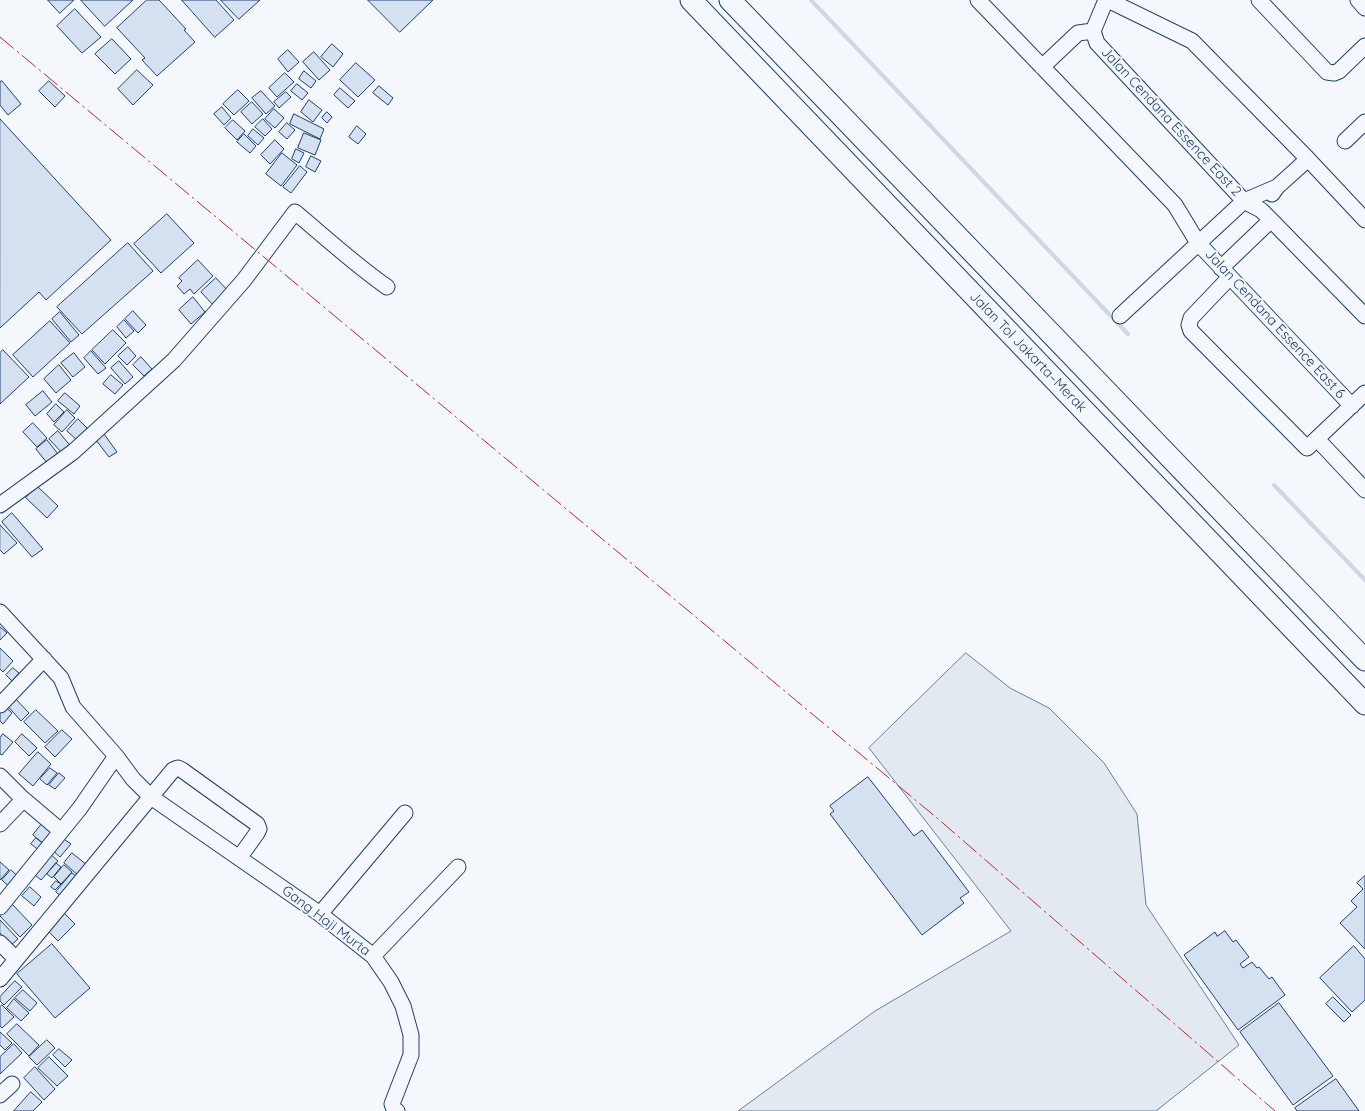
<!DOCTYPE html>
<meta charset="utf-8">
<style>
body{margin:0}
canvas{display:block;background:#f4f7fb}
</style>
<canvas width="1365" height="1111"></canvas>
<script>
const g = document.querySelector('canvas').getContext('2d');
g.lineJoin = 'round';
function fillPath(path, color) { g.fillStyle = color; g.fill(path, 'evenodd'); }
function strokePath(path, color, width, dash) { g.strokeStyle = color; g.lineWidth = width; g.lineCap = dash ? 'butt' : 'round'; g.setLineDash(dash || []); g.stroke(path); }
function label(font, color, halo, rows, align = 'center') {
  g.font = font + ' Quicksand,sans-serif'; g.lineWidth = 4; g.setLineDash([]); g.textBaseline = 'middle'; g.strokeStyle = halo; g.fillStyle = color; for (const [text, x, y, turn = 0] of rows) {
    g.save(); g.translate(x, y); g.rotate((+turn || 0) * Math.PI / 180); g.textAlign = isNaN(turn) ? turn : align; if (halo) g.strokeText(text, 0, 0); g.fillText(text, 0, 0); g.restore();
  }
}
const green = new Path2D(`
 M966,653l44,35 39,20 55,55 33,51 9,91 93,140 -83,66h-418l137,-100 136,-80 -142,-183z`);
const stream = new Path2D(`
 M811,0l317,334
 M1274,485l91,95`);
const building = new Path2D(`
 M48,0h26l-14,13z
 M81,0h52l-28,26z
 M147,0h12l27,29 -2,1 11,12 -38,34 -15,-16 3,-2 -28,-30z
 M182,0h34l18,20 -19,17z
 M221,0h39l-21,19z
 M368,0h65l-33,32z
 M75,9l26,28 -19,16 -25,-27z
 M112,39l19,20 -16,15 -20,-20z
 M332,44l11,10 -10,13 -12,-10z
 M288,50l11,12 -11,10 -10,-13z
 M314,52l16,18 -11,10 -16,-18z
 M356,63l19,17 -17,17 -18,-17z
 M137,70l16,15 -20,20 -15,-16z
 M304,71l12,10 -5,7 -12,-9z
 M285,73l9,9 -17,15 -8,-9z
 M2,81l19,23 -13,11 -8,-10v-23z
 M49,81l16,15 -10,11 -16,-16z
 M297,84l11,9 -6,7 -11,-9z
 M379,86l14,12 -5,7 -15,-12z
 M340,88l15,13 -7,7 -14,-13z
 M238,90l11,11 -15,14 -11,-11z
 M261,91l14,15 -9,8 -14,-16z
 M286,92l5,5 -12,11 -5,-6z
 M309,100l13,10 -9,12 -12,-10z
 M252,102l11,12 -11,10 -11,-12z
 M222,107l9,11 -7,7 -10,-11z
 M274,109l10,9 -9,10 -10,-9z
 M327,112l5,5 -5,6 -5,-5z
 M294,114l30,15 -4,10 -30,-15z
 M0,119l111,121 -65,60 -7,-8 -39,36z
 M263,119l9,10 -7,7 -10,-9z
 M233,120l12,11 -8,9 -12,-12z
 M287,123l8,7 -8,9 -8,-7z
 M357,126l9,8 -8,10 -9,-7z
 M253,129l11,9 -6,7 -10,-9z
 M304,133l17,7 -6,15 -17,-7z
 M244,134l12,12 -6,7 -13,-11z
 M275,140l9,9 -14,15 -9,-9z
 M296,149l8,4 -5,10 -7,-4z
 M282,153l15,12 -16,21 -15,-12z
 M311,156l10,5 -6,11 -9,-5z
 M300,166l7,6 -16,21 -8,-6z
 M167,214l27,29 -33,30 -27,-29z
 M128,243l25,28 -71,63 -25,-27z
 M198,260l15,16 -19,18 -4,-5 -6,5 -7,-8 5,-5 -3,-3z
 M216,278l14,15 -15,14 -14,-15z
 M193,297l12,15 -14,12 -12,-14z
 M133,311l13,14 -8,8 -13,-14z
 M60,312l19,23 -8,7 -19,-23z
 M124,320l10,11 -8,7 -9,-11z
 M50,321l20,22 -37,34 -20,-22z
 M113,330l13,13 -21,21 -13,-14z
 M128,347l8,9 -9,9 -9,-9z
 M3,350l26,27 -29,27v-51z
 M91,351l15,17 -8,6 -14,-16z
 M74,353l11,14 -12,10 -12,-14z
 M141,357l11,12 -8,7 -11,-11z
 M119,361l14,16 -8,7 -14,-16z
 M59,365l12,15 -15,13 -12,-14z
 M111,375l12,10 -8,9 -12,-10z
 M43,391l9,11 -17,14 -9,-11z
 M65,393l15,13 -6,8 -16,-13z
 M56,404l8,8 -10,10 -7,-8z
 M67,410l8,8 -13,14 -8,-7z
 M78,419l11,11 -11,11 -11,-10z
 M33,423l14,15 -10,9 -14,-15z
 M58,431l15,18 -8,7 -16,-17z
 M104,434l13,18 -8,5 -13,-17z
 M47,440l15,19 -11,9 -15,-19z
 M37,486l21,20 -11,12 -21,-20z
 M12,513l31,36 -11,8 -30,-35z
 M0,525l17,18 -13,11 -4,-4z
 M0,627l7,6 -7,7z
 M0,648l13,13 -10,11 -3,-3z
 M13,668l6,5 -7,8 -6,-6z
 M13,696l16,17 -8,8 -16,-18z
 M3,705l9,8 -9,11 -3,-3v-13z
 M36,710l22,21 -13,12 -21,-21z
 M62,730l10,9 -17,18 -10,-10z
 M3,734l10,8 -11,13 -2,-1v-16z
 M22,734l15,14 -8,8 -14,-14z
 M38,752l13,12 -18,22 -14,-12z
 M50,768l7,5 -10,12 -7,-6z
 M59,773l6,5 -10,11 -6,-4z
 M868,777l46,59 8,-6 47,62 -9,6 4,5 -42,32 -92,-121 4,-3 -4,-5z
 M45,820l11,10 -12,14 -11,-9z
 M61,837l10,7 -11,13 -9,-8z
 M36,838l10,8 -5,6 -10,-8z
 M47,851l11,10 -17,19 -11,-9z
 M72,853l15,12 -8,11 -15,-13z
 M0,862l9,8 -9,10z
 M56,863l5,4 -9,11 -5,-4z
 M64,865l8,7 -11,12 -7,-7z
 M11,870l10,9 -8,11 -11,-10z
 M72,873l6,5 -16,19 -6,-5z
 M1365,876v73l-25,-26 17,-16 -6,-6 12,-12 -6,-6z
 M56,881l5,3 -6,6 -4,-3z
 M30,887l11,10 -7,9 -12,-10z
 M12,904l20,21 -12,12 -20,-21z
 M64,913l11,11 -17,17 -11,-11z
 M0,920l18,19 -7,6 -11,-12z
 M1225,931l8,11 3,-2 13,17 -9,7 3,4 9,-6 5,6 2,-1 10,12 3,-2 13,18 -47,35 -54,-75 31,-23 2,4z
 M52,944l38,44 -35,30 -38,-44z
 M1354,946l11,13v41l-13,12 -32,-34z
 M15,981l7,6 -18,18 -4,-4v-4z
 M23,990l14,13 -7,8 -15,-13z
 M1333,997l18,18 -7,7 -18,-18z
 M14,999l15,14 -8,8 -14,-13z
 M1279,1003l54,73 -40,29 -53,-73z
 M2,1005l12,12 -12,11 -2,-2v-19z
 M17,1024l22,21 -10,11 -22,-22z
 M0,1032l12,11 -7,7 -5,-5z
 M47,1040l8,8 -18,17 -8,-8z
 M14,1044l8,9 -22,21v-17z
 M59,1049l13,11 -7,7 -12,-12z
 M49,1057l19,19 -11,10 -19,-18z
 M35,1067l20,22 -11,11 -20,-22z
 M1336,1079l23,32h-62l-2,-3z
 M31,1092l11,10 -9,9h-19z`);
const minor = new Path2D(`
 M978,0l197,205 23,38 154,163
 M1106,0l-13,31 4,12 147,158 17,9 10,10 94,96
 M1108,0l84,41 116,118 57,61
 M1259,0l68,72 7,1 5,-2 26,-25
 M1358,0l7,8
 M1042,67l36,-34 15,-2
 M1345,141l20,-19
 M1272,194l5,-7 31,-28
 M1221,268l50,-48
 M1230,277l-39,41 -2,7 2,6 116,117 58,-55
 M1120,316l124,-115 33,-14
 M1317,439l48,51
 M0,505l73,-53 101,-92 70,-80 51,-68c30,25 59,52 92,75
 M0,612l61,66 12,29 43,49 17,23 18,18 169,117 53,42 18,26 12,24 8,29v20l-19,49 2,5 3,2
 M0,705l44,-46
 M0,776l22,22 -2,5 -20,21
 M22,798l39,33
 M0,907l80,-99 36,-52
 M320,914l85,-101
 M0,943l16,16
 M373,956l85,-89
 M0,979l173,-209 5,-2 4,2 75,54 2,5 -2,4 -18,25
 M0,1095l12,-11`);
const highway = new Path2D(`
 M691,0l674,704
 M730,0l635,660`);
const power = new Path2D(`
 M0,37l937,781 338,293`);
const streetNames = [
 ["Jalan Cendana Essence East 2",1171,122,47],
 ["Jalan Cendana Essence East 6",1275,324,47],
 ["Jalan Tol Jakarta–Merak",1028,352,46],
 ["Gang Haji Murta",326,921,37]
];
fillPath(green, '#e3e9f0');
strokePath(green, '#687fa3', 1);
strokePath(stream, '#cfd7e4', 4);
fillPath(building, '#d5e0f0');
strokePath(building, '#1d3f73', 1);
strokePath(minor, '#1d3f73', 17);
strokePath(highway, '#1d3f73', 23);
strokePath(minor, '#f4f7fb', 15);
strokePath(highway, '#f4f7fb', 21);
strokePath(power, '#c62828', 1, [18, 4, 2.5, 4]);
label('14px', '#1d3f73', '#f4f7fb', streetNames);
</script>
